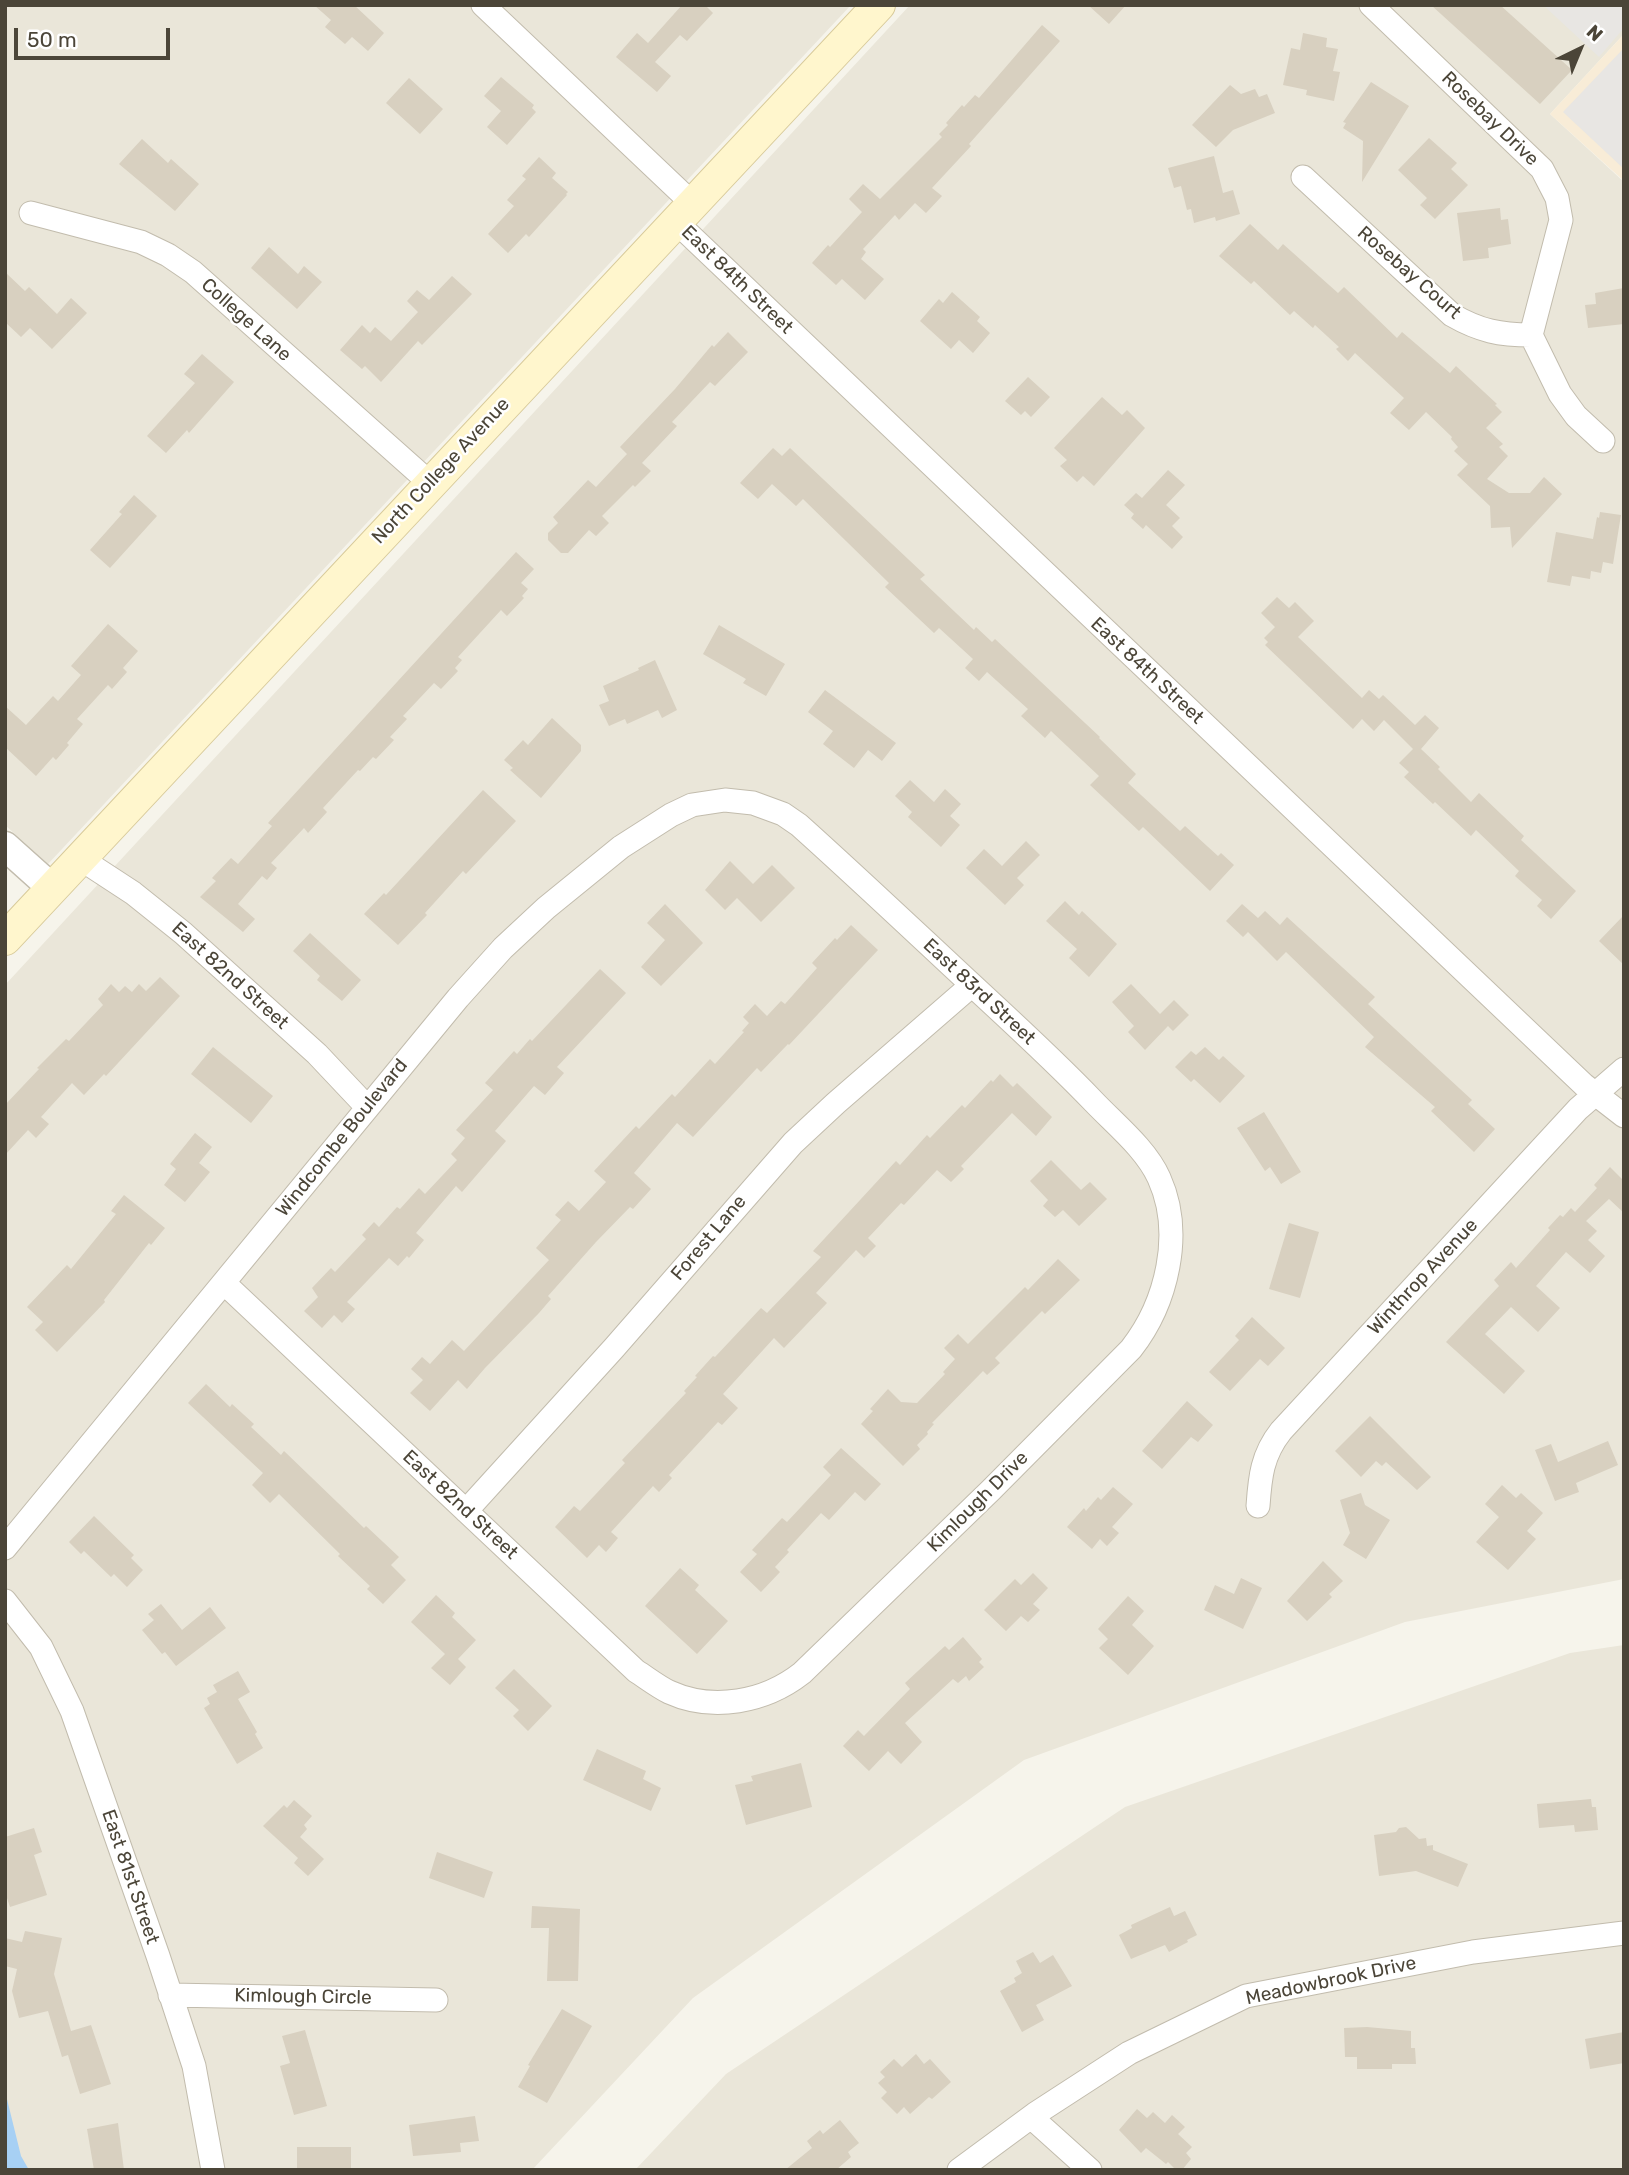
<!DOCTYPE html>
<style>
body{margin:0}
#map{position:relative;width:1629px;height:2175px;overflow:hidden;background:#f6f4eb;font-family:Rubik,sans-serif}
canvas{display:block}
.frame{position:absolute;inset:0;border:7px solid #4b4538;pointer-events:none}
.north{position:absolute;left:1545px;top:14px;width:70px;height:70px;-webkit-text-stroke:5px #fff;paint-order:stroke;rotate:43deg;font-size:19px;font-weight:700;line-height:28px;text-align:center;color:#4b4538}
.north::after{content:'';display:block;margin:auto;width:24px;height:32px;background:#4b4538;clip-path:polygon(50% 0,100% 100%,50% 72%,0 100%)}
.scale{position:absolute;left:14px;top:28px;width:156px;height:32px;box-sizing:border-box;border:4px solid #4b4538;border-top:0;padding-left:9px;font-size:21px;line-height:24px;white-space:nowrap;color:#4b4538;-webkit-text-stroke:5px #fff;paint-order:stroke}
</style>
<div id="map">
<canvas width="1629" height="2175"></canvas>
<div class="frame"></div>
<div class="north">N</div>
<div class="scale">50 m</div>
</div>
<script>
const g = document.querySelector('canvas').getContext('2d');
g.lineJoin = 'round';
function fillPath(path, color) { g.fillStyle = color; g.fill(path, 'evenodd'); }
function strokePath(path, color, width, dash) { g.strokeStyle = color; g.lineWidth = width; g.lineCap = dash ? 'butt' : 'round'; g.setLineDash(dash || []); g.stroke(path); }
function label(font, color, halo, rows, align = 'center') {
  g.font = font + ' Rubik,sans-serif'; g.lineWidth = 5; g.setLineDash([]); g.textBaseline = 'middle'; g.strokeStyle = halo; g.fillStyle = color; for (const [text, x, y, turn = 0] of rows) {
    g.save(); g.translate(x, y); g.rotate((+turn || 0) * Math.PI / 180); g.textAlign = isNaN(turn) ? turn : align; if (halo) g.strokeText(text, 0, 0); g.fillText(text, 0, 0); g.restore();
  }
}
const residential = new Path2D(`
 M5,5h846l-803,859 -43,-39z
 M910,5h714v29l-74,80 74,68v1397l-219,43 -381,138 -331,238 -161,172h-527v-1185z
 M1624,1645v525h-989l91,-96 399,-267 445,-154z`);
const commercial = new Path2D(`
 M1624,34v147l-74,-67z`);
const parking = new Path2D(`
 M1543,5h81v23l-25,29z
 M1624,48v121l-61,-57z`);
const water = new Path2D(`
 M5,2091l16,65 8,14h-24z`);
const building = new Path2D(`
 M314,5h40l30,28 -16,18 -16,-14 -7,7 -20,-17 6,-7z
 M682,5h23l8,8 -26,28 -7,-6 -25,27 16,14 -14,16 -41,-35 21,-24 11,10z
 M1088,5h38l-17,19z
 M1431,5h69l72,65 -32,34z
 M1042,25l18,16 -91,103 2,2 -39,42 10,8 -16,17 -11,-10 -16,17 -4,-5 -32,34 3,3 -5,7 23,20 -19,21 -23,-21 -6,6 -24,-22 16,-18 2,2 32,-35 -13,-13 14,-15 17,15 62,-62 -3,-3 9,-9 -2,-2 16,-18 2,2 11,-12 4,3z
 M1303,33l24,5 -1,9 12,2 -5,22 7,1 -6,29 -28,-6 1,-5 -24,-5 8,-37 9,2z
 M501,77l33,28 -2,3 4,4 -29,33 -20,-18 14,-16 -17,-15z
 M409,78l34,31 -23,25 -34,-31z
 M1371,82l38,24 -47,76 1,-41 -20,-13 3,-5 -3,-1z
 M1230,85l11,9 14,-5 4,8 8,-3 8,19 -42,17 -17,17 -24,-22z
 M1429,138l28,25 -6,6 17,16 -33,34 -15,-14 7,-7 -29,-28z
 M142,139l26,24 3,-4 28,25 -24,27 -56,-47z
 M1214,156l9,37 10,-3 7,24 -24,7 -1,-4 -21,6 -3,-14 -4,1 -6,-24 -7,2 -6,-20z
 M539,157l17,16 -4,5 16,14 -2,2 1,1 -38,42 -3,-3 -18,19 -20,-19 26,-28 -7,-6 19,-21 -4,-3z
 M1500,208l1,12 7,-1 3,25 -23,4 1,10 -26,3 -6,-48z
 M1250,224l28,26 5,-6 55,49 6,-6 53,51 5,-6 48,41 6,-7 41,38 -2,1 7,7 -16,16 17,16 -4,3 9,9 -21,23 22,14h21l14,-16 18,17 -50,54 -2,-21 -19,1 -1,-22 -33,-31 11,-11 -14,-13 4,-4 -7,-8 1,-2 -26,-25 -17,18 -19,-17 14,-15 -49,-45 -7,8 -12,-12 3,-2 -24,-22 -2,3 -19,-17 -4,4 -36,-34 -3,3 -32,-28z
 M269,247l29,27 6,-8 18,16 -25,27 -46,-41z
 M5,272l20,19 4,-4 28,27 14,-16 16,15 -35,36 -22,-21 -9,9 -16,-15z
 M452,276l20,18 -50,51 -4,-4 -37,41 -16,-16 -3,3 -22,-19 22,-25 8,8 5,-6 16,14 27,-29 -11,-11 10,-11 12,10z
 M1624,288v36l-36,4 -3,-23 11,-1 -1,-11z
 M952,292l28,25 -3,4 13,12 -17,20 -14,-13 -8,9 -31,-28 19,-22 4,4z
 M728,332l20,20 -33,34 -5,-4 -38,40 5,4 -35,37 9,8 -16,16 -2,-2 -31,31 7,7 -13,13 -7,-6 -21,23h-7l-13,-13v-7l10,-10 -5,-6 35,-37 8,7 31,-33 -7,-7 55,-58 37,-44 2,2z
 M202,354l32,28 -45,51 -2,-3 -21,23 -19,-17 48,-53 -11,-9z
 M1028,377l22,20 -19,20 -6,-6 -4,4 -16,-14z
 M1102,397l20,18 5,-5 18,18 -51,58 -11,-10 -6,6 -17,-16 7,-6 -13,-12z
 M773,448l9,8 8,-8 135,127 -5,4 54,51 2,-3 16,15 3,-3 105,98 -1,1 37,36 -8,9 52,48 5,-5 33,30 3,-3 13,12 -24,26 -67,-64 -4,4 -49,-46 9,-9 -48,-45 -6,7 -24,-22 7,-7 -41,-37 -8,9 -14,-13 8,-9 -34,-31 -5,5 -49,-46 4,-4 -86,-84 -7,7 -24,-22 -14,15 -18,-16z
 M1168,470l17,15 -19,20 14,13 -8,8 11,11 -11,12 -26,-24 -3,4 -12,-11 3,-4 -10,-9 12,-12 6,5z
 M134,495l23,21 -47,52 -20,-18 32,-36 -3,-2z
 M1600,512l21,3 -8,49 -10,-2 -2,11 -10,-2 -1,8 -18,-3 -2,10 -23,-4 9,-50 37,7 4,-22 2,1z
 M516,552l18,17 -13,14 7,6 -6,7 2,2 -17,18 -6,-6 -43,47 4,3 -7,8 3,3 -17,18 -7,-6 -31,33 4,3 -17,18 4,3 -18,19 -3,-2 -13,14 -2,-1 -35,38 4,4 -19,21 -4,-5 -33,35 6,5 -10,12 -5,-4 -24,28 17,15 -12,13 -43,-35 16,-16 -4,-3 19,-20 7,6 34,-38 -4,-3z
 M1277,597l12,11 6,-6 19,19 -16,16 64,61 7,-8 10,9 4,-4 32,30 10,-10 14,13 -18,21 19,18 -2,2 33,33 8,-9 45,43 -3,4 55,51 -25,28 -14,-13 5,-6 -27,-24 4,-5 -43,-41 -5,6 -36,-34 -2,2 -29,-27 5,-5 -10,-9 14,-14 -29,-29 -10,11 -12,-12 -9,10 -88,-84 3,-3 -4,-4 11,-11 -14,-14z
 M108,624l30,27 -15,17 4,4 -15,17 -4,-4 -31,34 6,5 -16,19 2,2 -13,15 -3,-3 -17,19 -31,-29v-41l21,19 27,-29 5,5 23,-26 -10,-9z
 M719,625l66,39 -19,32 -23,-13 3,-4 -43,-25z
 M655,660l22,50 -15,8 -4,-8 -31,14 -2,-5 -16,7 -10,-21 10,-4 -6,-15 36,-16 -1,-2z
 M825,690l71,53 -14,18 -14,-11 -14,18 -31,-24 10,-13 -25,-19z
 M552,718l29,27v6l-40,47 -31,-28 3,-2 -9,-8 19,-20 5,5z
 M910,780l24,22 11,-13 16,15 -11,12 10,9 -19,22 -33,-30 4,-5 -17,-16z
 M483,790l33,31 -50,53 -3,-3 -38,42 2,2 -29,30 -34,-31 20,-21 2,2z
 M1026,841l14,14 -23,23 7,7 -19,20 -39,-37 18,-19 18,17z
 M730,861l23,23 19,-19 23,23 -34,34 -24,-24 -12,12 -20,-20z
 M1065,901l14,14 3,-4 35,33 -28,33 -20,-19 8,-9 -31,-28z
 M665,904l38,39 -42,43 -20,-19 24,-27 -18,-17z
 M1242,904l16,14 7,-7 15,14 7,-8 88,80 -7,7 104,96 -4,4 27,25 -21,23 -43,-41 4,-4 -70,-60 9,-10 -88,-85 -9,9 -29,-29 -5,5 -17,-16z
 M1624,915v50l-25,-24z
 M851,925l27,25 -89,95 -1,-1 -27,28 -4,-4 -64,69 -16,-14 -43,50 17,16 -18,20 -3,-2 -34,35 -48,54 3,3 -12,14 -54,55 -18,21 -9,-9 -28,31 -20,-18 13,-13 -12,-11 11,-12 8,7 22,-24 12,11 85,-91 -13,-12 25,-28 -6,-5 13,-14 11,10 27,-29 -12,-11 42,-45 3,3 33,-35 3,3 35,-38 5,5 29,-32 -2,-1 7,-8 -6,-6 12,-13 12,12 14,-15 4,3 32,-36 -5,-5 23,-25 2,2z
 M310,933l51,47 -19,21 -25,-21 3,-4 -27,-25z
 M600,969l26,24 -69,74 7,6 -19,22 -11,-9 -39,45 11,10 -44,51 -6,-6 -40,47 8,7 -15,18 -2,-2 -9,10 -9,-8 -42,44 8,7 -13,14 -8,-8 -12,13 -18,-17 14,-14 -6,-9 19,-20 4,4 31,-33 -4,-4 12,-13 5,5 18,-20 3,2 19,-21 6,6 32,-34 -6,-6 14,-16 -9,-8 37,-40 -8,-7 29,-32 3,3 13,-15 2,2z
 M160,977l20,19 -74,80 -2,-2 -20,21 -12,-12 -31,34 8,7 -13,14 -8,-8 -23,25v-50l34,-36 -2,-1 29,-29 3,2 34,-36 -5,-6 13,-15 8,8 6,-6 7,6 7,-8 7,7z
 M1131,984l29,30 14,-14 15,15 -16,16 -5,-5 -23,24 -17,-18 6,-6 -22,-24z
 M213,1047l60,49 -22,27 -60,-49z
 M1205,1047l14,13 4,-4 22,20 -25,27 -26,-24 -3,3 -16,-15 16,-16 5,4z
 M1000,1074l13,13 4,-4 35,34 -16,19 -24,-23 -51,53 3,3 -13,13 -14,-12 -33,35 -3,-2 -33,35 8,8 -12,12 -8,-8 -40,43 11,10 -43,45 -10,-10 -51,56 15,14 -16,17 -4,-3 -49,53 3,3 -13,14 -6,-6 -42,46 7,6 -12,14 -7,-7 -12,13 -32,-31 19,-21 6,5 45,-48 -3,-3 64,-67 -2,-2 13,-14 -2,-1 18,-20 2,1 46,-49 6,5 54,-56 -8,-6 83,-90 4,4 27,-30 3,3 32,-33 3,3 26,-28 2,2z
 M1264,1112l37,60 -20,12 -11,-17 -5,4 -28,-43z
 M195,1133l17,14 -13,16 11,9 -25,30 -21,-17 12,-16 -6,-5z
 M1051,1160l30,30 9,-8 17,17 -28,27 -16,-16 -8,7 -12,-11 5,-6 -18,-19z
 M1610,1167l14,14v32l-15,-14 -23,22 11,10 -9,9 17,16 -15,17 -24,-21 -30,34 24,22 -22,24 -27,-25 -26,27 40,37 -21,23 -58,-52 53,-56 -5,-6 17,-18 5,6 34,-38 -2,-2 12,-13 3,2 8,-9 4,4 22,-24 -3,-3z
 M124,1195l41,33 -14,17 -2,-2 -45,57 1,2 -48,50 -22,-22 8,-8 -16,-15 40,-42 4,4 45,-55 -5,-3z
 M1289,1223l30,9 -19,66 -31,-9z
 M1058,1259l22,21 -35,34 -3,-3 -47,47 5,5 -13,12 -4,-4 -51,52 2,1 -7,8 1,2 -11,11 3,4 -17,17 -42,-42 12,-13 -3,-2 18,-20 13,13 16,1 28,-29 -2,-2 12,-13 -11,-11 14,-14 10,10 57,-57 3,3z
 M1252,1317l33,31 -17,18 -8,-7 -30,32 -21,-19 30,-32 -4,-4z
 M206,1384l24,23 2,-3 22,20 -3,3 30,28 3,-4 80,77 2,-2 33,31 -8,8 15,15 -23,24 -16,-15 3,-3 -32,-30 2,-2 -61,-60 -9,9 -18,-18 11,-12 -75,-70z
 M1187,1401l26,24 -15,17 -7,-5 -29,32 -20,-18z
 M1370,1416l61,61 -14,13 -31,-28 -4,4 -6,-5 -15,16 -26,-26z
 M1608,1441l10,24 -42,18 3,9 -24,9 -20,-51 16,-6 7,18z
 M841,1448l40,36 -16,17 -10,-9 -26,28 -8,-7 -34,37 2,2 -14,15 5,5 -19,20 -21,-20 17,-18 -5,-4 30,-32 5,4 44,-47 -8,-8z
 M1502,1485l14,13 5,-5 22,20 -16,18 9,8 -28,31 -32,-28 23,-25 -14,-13z
 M1113,1487l20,17 -21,23 7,6 -12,13 -7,-7 -8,10 -25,-22 17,-19 2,3 12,-14 3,3z
 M1361,1493l4,12 25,15 -24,39 -23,-14 7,-12 -10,-33z
 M94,1516l40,39 -3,3 12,12 -16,17 -13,-13 -3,3 -27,-26 -3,3 -12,-12z
 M1323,1561l20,20 -14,13 3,3 -25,24 -20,-20z
 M680,1568l19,17 -4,5 33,31 -31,33 -52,-48z
 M1033,1573l15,15 -15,16 7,6 -12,12 -7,-6 -15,15 -22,-21 31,-31 6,6z
 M1241,1578l21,10 -19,41 -39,-19 11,-25 19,9z
 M436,1595l19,18 -3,4 24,23 -18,19 8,8 -16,18 -19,-17 14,-14 -34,-32z
 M1128,1596l16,15 -12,14 22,21 -26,29 -29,-27 9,-9 -10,-10z
 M161,1604l21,26 28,-23 16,21 -50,38 -11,-14 -3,2 -20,-24 12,-10 -6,-6z
 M963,1637l19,22 -3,3 5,5 -15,14 -3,-5 -8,7 -5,-4 -48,44 17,19 -21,22 -13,-13 -19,20 -26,-25 15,-16 6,6 46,-47 -5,-6 40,-37 4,4z
 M514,1669l38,37 -24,25 -15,-15 6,-6 -24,-22z
 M238,1671l12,21 -12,7 19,33 -2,2 8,14 -26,16 -33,-56 6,-4 -3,-6 10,-6 -4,-7z
 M597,1749l49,22 -3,8 18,9 -10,23 -68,-31z
 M801,1763l11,44 -66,18 -11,-40 18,-4 -2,-5z
 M1591,1799l1,8h4l2,23 -23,2 -1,-7 -35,3 -2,-24z
 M294,1800l18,16 -8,9 3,4 -7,8 24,22 -16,17 -14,-13 4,-5 -35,-32 21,-21 3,3z
 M1406,1827l13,12 7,-1 1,8 6,-1v5l35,14 -10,23 -42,-16 -37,5 -5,-41 22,-3 3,-4z
 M34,1828l8,24 -8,3 13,40 -37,12 -5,-15v-55z
 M437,1852l56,20 -9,26 -55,-20z
 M532,1906l48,3 -2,72h-31l2,-53h-18z
 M1170,1907l4,9 11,-5 12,24 -10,5 1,2 -19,10 -4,-7 -34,14 -12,-24 13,-7 -1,-3z
 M25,1931l37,7 -8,36 17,57 20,-6 20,59 -31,10 -12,-39 -6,2 -14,-46 -29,7 -7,-27 5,-22 -12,-3v-28l17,4z
 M1033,1952l7,11 13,-8 19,31 -36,19 8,15 -22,12 -22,-41 16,-9 -2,-4 8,-5 -6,-12z
 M562,2009l30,17 -45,77 -29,-16 12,-21 -2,-1z
 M1367,2027l44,4v17h4l1,16h-24v5h-35v-12h-12l-1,-29z
 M305,2030l22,76 -33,9 -14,-49 10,-3 -8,-27z
 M1624,2032v31l-34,6 -5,-30z
 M916,2054l8,10 6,-5 21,23 -19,17 -3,-2 -19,17 -6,-7 -7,7 -16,-16 6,-6 -9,-9 7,-6 -5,-5 14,-13 8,8z
 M1137,2109l10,9 6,-6 12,11 7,-8 13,12 -7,7 14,13 -6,6 5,6 -9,11h-6l-8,-8 -2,2 -20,-16 -5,5 -22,-23z
 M475,2116l4,25 -19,2 1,9 -48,4 -4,-31z
 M840,2120l19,23 -11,9 3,5 -15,13h-51l27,-22 -5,-7 13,-11 3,4z
 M118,2123l6,47h-30l-7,-41z
 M297,2147h54v23h-54z`);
const minor = new Path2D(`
 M483,5l209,198
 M1371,5l171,164 15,29 4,22 -30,115 29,59 16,22 27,25
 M1303,177l149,138c28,16 48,20 79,20
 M31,213l110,29 27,13 25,17 237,211
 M675,221l909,864 40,31
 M81,859l52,34 50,40 134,121 50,53
 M1258,1506c2,-29 4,-51 23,-75l297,-322 46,-40
 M466,1511l148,-163 179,-205 43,-40 136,-118
 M5,1548l453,-550 45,-50 43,-40 75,-61 50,-32 21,-10 33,-5 28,3 30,11 16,11c58,52 115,106 172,159 42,39 84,77 123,118 22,23 52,47 65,76 25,55 8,125 -28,171l-140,141 -189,183c-37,29 -89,39 -133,19 -12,-6 -22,-14 -33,-21l-412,-388
 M5,1601l36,46 31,64 86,245 36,110 19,104
 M170,1995l266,5
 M1031,2117l59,53
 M959,2170l76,-56 94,-61 117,-57 227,-44 151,-19`);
const tertiary = new Path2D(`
 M5,846l48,43`);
const secondary = new Path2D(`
 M5,939l874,-934`);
const streetNames = [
 ["Rosebay Drive",1490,119,44],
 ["Rosebay Court",1409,273,41],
 ["East 84th Street",737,280,44],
 ["College Lane",246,320,42],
 ["North College Avenue",441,471,-47],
 ["East 84th Street",1147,671,43],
 ["East 82nd Street",230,976,42],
 ["East 83rd Street",979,992,43],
 ["Windcombe Boulevard",342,1138,-51],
 ["Forest Lane",709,1238,-50],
 ["Winthrop Avenue",1423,1277,-47],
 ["Kimlough Drive",978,1502,-45],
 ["East 82nd Street",460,1505,43],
 ["East 81st Street",130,1877,71],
 ["Meadowbrook Drive",1331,1981,-12],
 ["Kimlough Circle",303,1997,1]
];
fillPath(residential, '#eae6d9');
fillPath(commercial, '#f8ecd7');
fillPath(parking, '#e8e6e3');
fillPath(water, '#a7d0f4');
fillPath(building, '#d8d0c0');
strokePath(minor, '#c2bcad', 25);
strokePath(tertiary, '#c2bcad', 31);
strokePath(secondary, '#d8ca9a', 34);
strokePath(minor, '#fff', 23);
strokePath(tertiary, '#fff', 28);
strokePath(secondary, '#fff6cd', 32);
label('19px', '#4b4538', '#fff', streetNames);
</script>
